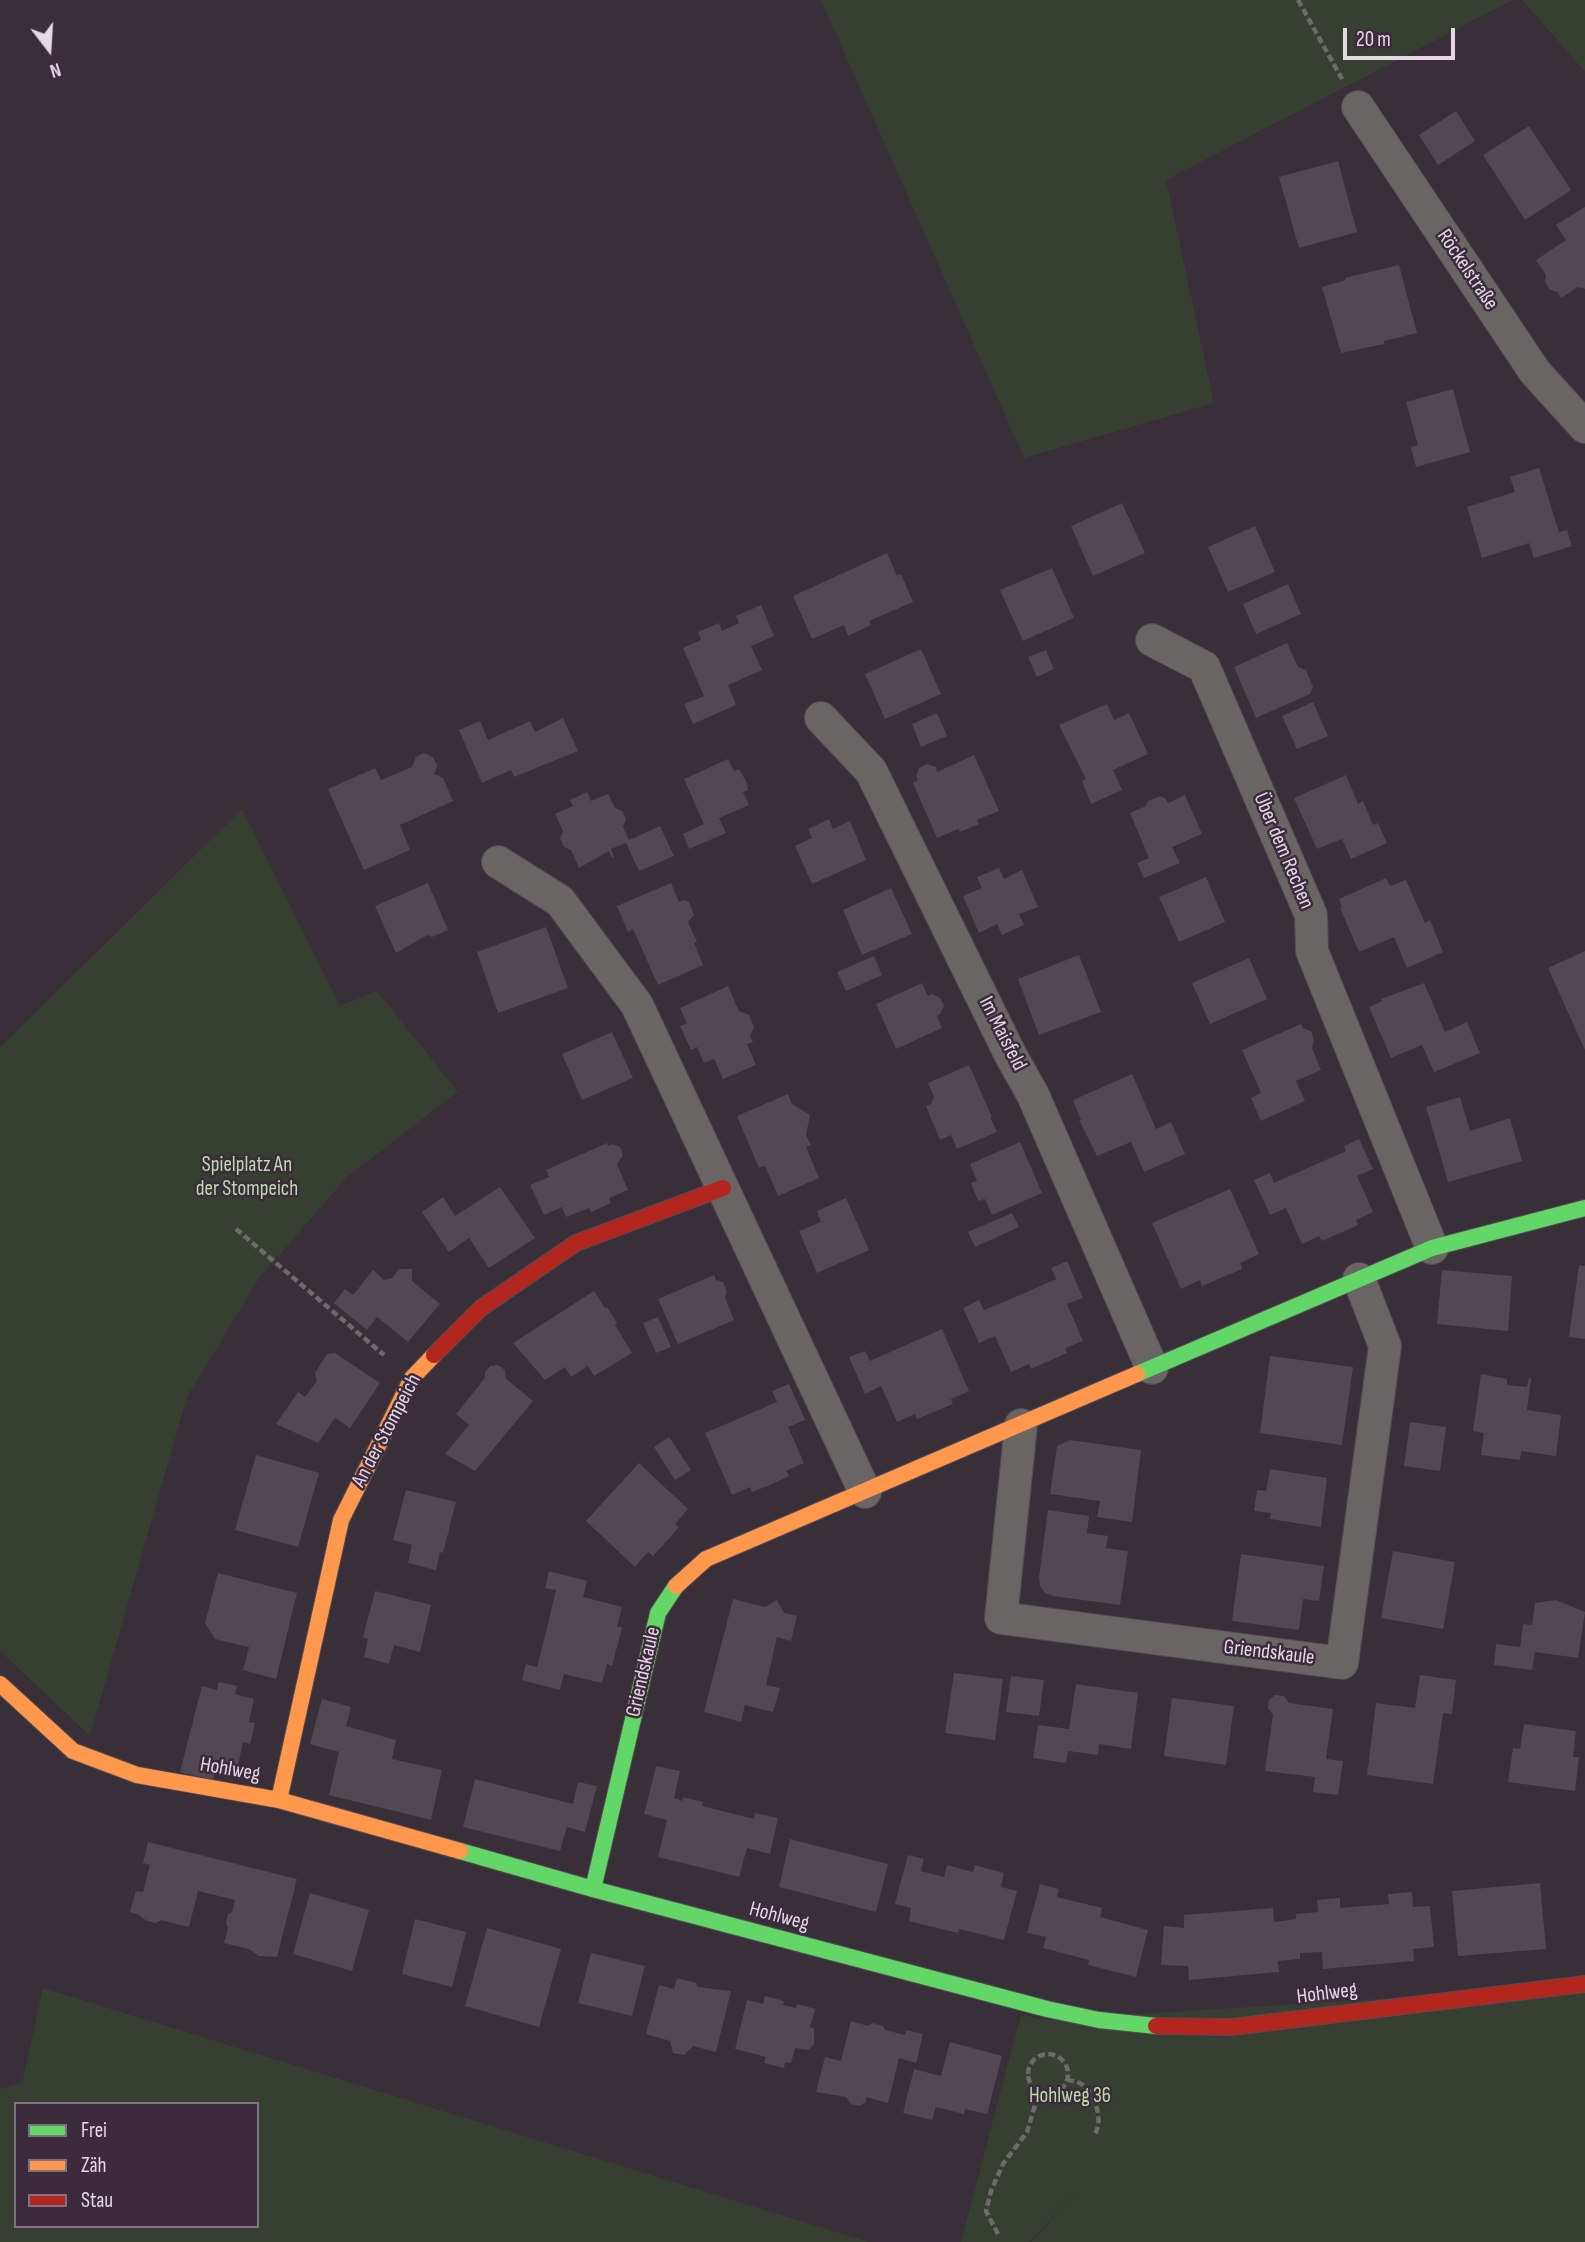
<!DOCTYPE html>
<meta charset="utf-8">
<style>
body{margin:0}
#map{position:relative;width:1585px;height:2242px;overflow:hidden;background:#382f38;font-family:"Sofia Sans Condensed",sans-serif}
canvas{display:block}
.legend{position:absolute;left:14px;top:2102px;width:245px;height:126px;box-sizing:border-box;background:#3c2b3c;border:2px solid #7f717f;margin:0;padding:9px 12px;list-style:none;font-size:21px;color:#e4d9e3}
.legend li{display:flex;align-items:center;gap:14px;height:35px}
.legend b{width:35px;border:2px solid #7f717f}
.north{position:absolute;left:14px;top:14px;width:70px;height:70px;-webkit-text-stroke:5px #3c2b3c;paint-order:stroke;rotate:163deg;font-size:19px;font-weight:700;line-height:28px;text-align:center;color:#e4d9e3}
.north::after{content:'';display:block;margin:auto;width:24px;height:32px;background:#e4d9e3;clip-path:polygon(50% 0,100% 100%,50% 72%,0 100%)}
.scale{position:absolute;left:1343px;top:28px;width:112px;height:32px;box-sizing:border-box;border:4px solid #e4d9e3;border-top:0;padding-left:9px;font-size:21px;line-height:24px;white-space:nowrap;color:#e4d9e3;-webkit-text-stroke:5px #3c2b3c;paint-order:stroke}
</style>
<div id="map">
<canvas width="1585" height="2242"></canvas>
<ul class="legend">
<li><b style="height:9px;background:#63d668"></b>Frei</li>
<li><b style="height:9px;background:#ff974d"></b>Zäh</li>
<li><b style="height:9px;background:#b3261e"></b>Stau</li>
</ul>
<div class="north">N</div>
<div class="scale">20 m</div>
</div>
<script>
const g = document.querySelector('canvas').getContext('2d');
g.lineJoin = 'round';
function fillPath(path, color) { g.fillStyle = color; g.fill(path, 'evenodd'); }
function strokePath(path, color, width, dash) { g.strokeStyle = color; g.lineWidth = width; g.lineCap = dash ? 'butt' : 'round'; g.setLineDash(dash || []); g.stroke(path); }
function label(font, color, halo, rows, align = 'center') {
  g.font = font + ' "Sofia Sans Condensed",sans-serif'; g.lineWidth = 5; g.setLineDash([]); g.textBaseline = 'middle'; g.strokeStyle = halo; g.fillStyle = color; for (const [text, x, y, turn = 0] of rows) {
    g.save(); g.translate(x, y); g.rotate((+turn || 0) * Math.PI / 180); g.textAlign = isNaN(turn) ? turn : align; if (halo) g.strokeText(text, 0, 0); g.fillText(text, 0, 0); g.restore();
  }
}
const green = new Path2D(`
 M821,0h692l-347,180 48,223 -190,55z
 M1522,0h63v72z
 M242,809l98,197 37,-15 81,101 -110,84 -88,101 -73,120 -97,339 -90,-85v-604z
 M1585,1986v256h-554l48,-52 -50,52h-68l60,-228 22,6z
 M43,1988l826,254h-869v-153l22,-6zM16,2104h241v122h-241z`);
const building = new Path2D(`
 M1456,111l19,30 -37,24 -19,-30z
 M1529,126l42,64 -46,30 -42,-65z
 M1338,161l19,71 -58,16 -20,-71z
 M1585,207v82l-7,-2 -17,11 -3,-6 -8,-2 -5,-8 1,-7 -10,-15 30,-20 -10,-15z
 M1399,265l18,68 -33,8v3l-43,9 -19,-66 24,-7 -1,-2z
 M1453,389l17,63 -54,15 -5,-20 7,-2 -12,-43z
 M1539,468l20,64 8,-2 5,16 -38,12 -5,-15 -47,15 -15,-51 48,-15 -5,-15z
 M1122,503l23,50 -52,23 -22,-50z
 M1255,526l20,46 -47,20 -20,-45z
 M887,553l10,23 4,-2 12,28 -44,19 2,4 -23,11 -4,-11 -32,14 -19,-43z
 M1052,568l22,50 -51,23 -23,-51z
 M1288,584l13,30 -45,20 -13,-30z
 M761,605l13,31 -23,10 11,24 -34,15 8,20 -43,19 -9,-20 20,-8 -21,-48 18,-8 -3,-8 21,-9 3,8 17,-8 -3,-7z
 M1287,643l11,24 8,3 7,17 -3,7 -54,24 -22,-51z
 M921,649l20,45 -56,25 -20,-45z
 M1046,650l8,19 -17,8 -9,-20z
 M1313,702l15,34 -31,13 -15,-33z
 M1107,704l7,16 15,-7 19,41 -35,16 9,20 -31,14 -9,-23 4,-2 -27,-54z
 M937,713l10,23 -26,11 -9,-23z
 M563,718l15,33 -64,26 -3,-7 -29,13 -23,-53 21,-9 8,19 42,-19 5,11z
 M424,753l9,4 4,9 -3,8 9,4 10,23 -53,24 10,25 -46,20 -36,-81 47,-21 6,12 31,-13 4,-10z
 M974,755l25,56 -22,9 2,4 -19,8 -2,-3 -21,9 -24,-55 5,-3 -2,-4 3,-8 8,-4 9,3 1,5z
 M728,759l6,12 5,-2 8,14 1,7 -5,2 6,13 -30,13 7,15 -37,16 -6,-15 21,-10 -20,-45z
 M1346,775l12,29 5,-3 10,24 5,-2 9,20 -36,16 -9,-20 -25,10 -23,-51z
 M587,792l4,9 17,-7 7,14 7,3 4,8 -3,8 6,13 31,-14 14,30 -35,15 -13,-28 -15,6 3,8 -2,1 -3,-7 -30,17 -8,-18 -7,-3 -4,-9 3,-7 -8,-17 18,-8 -3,-6z
 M1185,795l17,39 -30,13 8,16 -36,15 -7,-15 12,-5 -19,-45 16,-7 2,-5 12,-5 5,2 3,5z
 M829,819l4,10 17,-8 16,39 -54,24 -17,-38 17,-8 -4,-9z
 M999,868l5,11 18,-9 16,37 -19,7 5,11 -22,10 -5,-11 -18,9 -16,-37 19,-8 -5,-11z
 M1206,877l19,45 -46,20 -20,-45z
 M1386,878l4,8 16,-6 19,43 5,-3 13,32 -36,16 -13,-31 -35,15 -19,-44 2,-1 -3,-8z
 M428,883l20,47 -16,7 -5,-2 -31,18 -21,-47z
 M671,883l8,19 4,-2 6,2 5,13 -6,7 9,20 -3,1 9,22 -45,20 -25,-56 -5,3 -11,-26z
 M891,888l21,46 -50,21 -19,-45z
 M546,927l22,61 -70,25 -21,-61z
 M1585,951v99l-37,-82z
 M1079,955l22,57 -62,23 -21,-56z
 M874,956l8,19 -36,16 -9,-19z
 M1249,958l18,41 -57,25 -18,-41z
 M922,983l6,13 4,-2 8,4 4,8 -4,8 -3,2 5,12 -46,21 -20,-45z
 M1424,983l21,49 22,-10 13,31 -46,19 -12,-27 -31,13 -22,-51 13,-6 -1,-2z
 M728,986l11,25 10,4 5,12 -4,9 3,6 -6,2 9,21 -33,14 -9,-20 -10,4 -7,-16 -6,3 -11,-24 7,-3 -7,-15z
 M1301,1024l2,4 8,3 3,9 -2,8 9,22 -25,11 9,20 -44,20 -10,-23 10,-5 -19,-43z
 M612,1032l21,46 -51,22 -20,-46z
 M969,1065l23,52h-2l7,15 -40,17 -6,-14 -11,5 -14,-34 5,-2 3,-7 -6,-14z
 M1132,1074l24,55 15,-7 14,32 -41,18 -13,-30 -34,14 -18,-36h2l-8,-20z
 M788,1094l4,10 18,11 -4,20 5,10 -5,2 13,31 -41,18 -13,-30 -6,2 -22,-52z
 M1460,1097l10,34 40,-13 12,43 -74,21 -22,-75z
 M1359,1139l14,30 -16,7 16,36 -17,8 2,5 -36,16 -3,-5 -17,8 -16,-36 -16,7 -16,-35 16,-7 4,10 72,-32 -2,-5z
 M1020,1142l22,51 -50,22 -7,-16 -7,2 -7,-18 6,-2 -7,-17z
 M607,1143l2,3 3,-2 8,3 3,8 -6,9 11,26 -19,8 2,5 -20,9 -2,-4 -23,9 -4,-10 -18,8 -14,-30 19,-8 -3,-7z
 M500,1187l35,51 -46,30 -20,-30 -20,14 -27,-40 21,-15 12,19z
 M1230,1189l29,65 -19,9 2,6 -40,17 -2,-6 -19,9 -29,-66z
 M846,1198l23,52 -52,23 -18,-42 22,-9 -4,-11z
 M1012,1213l7,14 -44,20 -7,-15z
 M1067,1261l16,37 -16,6 16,37 -18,7 2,5 -36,16 -2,-5 -18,8 -16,-36 -16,7 -16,-35 16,-8 5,10 36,-15 36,-16 -5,-11z
 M1579,1265l6,1v73l-16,-2z
 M399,1269h13v12l28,23 -32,38 -31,-25 -10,13 -33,-27 11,-14 8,6 20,-25 11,10 8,-2z
 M1442,1270l70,6 -4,55 -71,-7z
 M714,1275l2,5 7,2 4,10 -2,6 9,22 -56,24 -20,-45z
 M594,1291l11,17 2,-1 10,16 -2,2 17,28 -38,23 -6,-10 -17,11 -6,-10 -20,13 -32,-37z
 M658,1317l13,30 -15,6 -13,-30z
 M942,1329l27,62 -18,8 2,5 -36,15 -2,-5 -18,8 -16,-36 -16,8 -16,-37 16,-6 5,10z
 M335,1353l45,30 -30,45 -15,-10 -17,25 -42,-19 22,-32 7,5 12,-16 -2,-8 12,-19z
 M1270,1356l83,11 -11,78 -82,-12z
 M498,1365l7,5 1,9 27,22 -58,70 -30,-17 24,-29 -13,-11 29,-36v-6l5,-6z
 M1481,1374l26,5v6l20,2 2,-9h2l-4,32 34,5 -5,41 -35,-5 -1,9 -39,-5 3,-22 -11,-2z
 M789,1384l16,36 -17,7 16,36 -18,8 3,5 -19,9 -18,7 -2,-5 -18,8 -27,-62 72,-31 -5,-11z
 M1410,1422l36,5 -6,44 -36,-5z
 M669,1437l22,33 -16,10 -21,-33z
 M1070,1440l71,10 -9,72 -35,-5 3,-16 -50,-7 7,-48z
 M256,1455l63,18 -21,74 -63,-17z
 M639,1463l49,46 -13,15 4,3 -13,15 -13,14 -5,-4 -13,15 -49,-46z
 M1270,1469l57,9 -6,49 -51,-8 1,-6 -17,-2 3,-21 9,1z
 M406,1490l50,12 -13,51 -3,-1 -4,18 -28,-7 4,-18 -19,-5z
 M1048,1510l41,6 -2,17 21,3 -2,12 22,3 -8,54 -67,-9 -8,-3 -5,-7 -1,-9z
 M1393,1551l62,11 -12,67 -62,-11z
 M1241,1554l83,12 -5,35 -16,-2 -4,31 -67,-9z
 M549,1571l38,10 -4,16 39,10 -5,19 5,2 -10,38 -5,-2 -5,19 -38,-9 -4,16 -38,-10 4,-16 11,3 10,-39 9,-38 -11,-2z
 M218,1573l79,20 -21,86 -33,-9 6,-23 -34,-8 -10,-16z
 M375,1591l56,14 -11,47 -26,-7 -5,19 -25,-7 4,-18 -5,-2z
 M733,1599l32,8 12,-7 7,13 13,3 -6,25 -14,-4 -11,48 14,3 -7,24 -28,-7 -4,17 -37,-10z
 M1556,1600l29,12 -7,46 -43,-6 -3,18 -38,-5 2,-21 24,3 3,-23 9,1 3,-22z
 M954,1673l49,6 -8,61 -50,-7z
 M1420,1675l36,5 -4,34 -9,-1 -10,71 -66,-9 9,-72 39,5z
 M1011,1676l33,4 -5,36 -33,-4z
 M219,1682l18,4 -2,8 19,5 -5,23 6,1 -5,21 -7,-2 -5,23 -20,-5 -5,20 -33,-8 22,-86 15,4z
 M1076,1684l62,9 -7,56 -32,-5 -1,11 -30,-4 -2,12 -33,-5 5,-33 31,4z
 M1275,1695l9,1 5,7 44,6 -7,50 17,2 -5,34 -25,-3 2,-15 -50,-6 8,-56 -5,-7 1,-8z
 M1172,1698l62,8 -8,59 -62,-9z
 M322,1699l29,8 -5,19 50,14 -4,19 50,11 -11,50 -102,-25 10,-43 -29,-8z
 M1524,1724l52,7 -3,26h6l-4,34 -67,-9 5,-34 7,1z
 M656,1766l24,5 -6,27 9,3v-4l20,5 -1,4 52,13 1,-6 23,5 -8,36 -23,-6 -8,29 -81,-20 9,-37 -23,-6z
 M475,1779l98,25 5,-22 19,4 -12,46 -18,-5 -7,24 -97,-24z
 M790,1839l98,25 -12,48 -97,-25z
 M148,1842l149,37 -20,78 -18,-1 -10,-7 -25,-6 4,-15 -2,-5 2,-9 4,-2 3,-12 -37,-9 -9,36 -28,-7 -5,3 -9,-2 -8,-6 -9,-3 6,-21 7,1 7,-27 -7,-2z
 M908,1855l16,4 -3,12 23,6 3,-12 26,7 2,-7 29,8 -3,14 16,4 -13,49 -45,-11 -1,4 -49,-12 2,-13 -16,-4z
 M1540,1883l6,66 -88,7 -6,-65z
 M1040,1884l19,5 -2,8 45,11 -2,9 48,13 -12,47 -48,-12 1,-5 -46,-12 3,-11 -19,-4z
 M1412,1892l1,15 17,-1 4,41 -21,2 1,12 -91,8 -1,-17 -22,1v6l-22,2 1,11 -90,8 -1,-14 -27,-1 3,-39 20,2v-13l89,-7 1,14 22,-3v-5l22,-2 -1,-12 23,-2v10l49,-4 -1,-10z
 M310,1893l59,17 -17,61 -59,-17z
 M415,1919l51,13 -14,55 -50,-13z
 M487,1928l74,21 -22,78 -74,-21z
 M591,1953l54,13 -13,50 -54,-13z
 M677,1978l19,5 1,4 34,4 -15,61 -23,-6 -9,9 -11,-2 -3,-12 -24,-7 13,-49 15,4z
 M765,1996l19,5 -1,4 13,3 1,-4 18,5 -5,18 4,1v16l-6,6 -13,-2 -4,15 -6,-1 -1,6 -20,-5 2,-6 -31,-8 12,-49 16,4z
 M851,2021l17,5 4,-3 11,3 2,4 20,5 1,-5 17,4 -7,29 -17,-5 -11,45 -22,-6v5l-7,4 -8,-2 -5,-7 -30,-5 9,-35 16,4z
 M950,2042l52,14 -15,58 -22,-5 -1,5 -28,-7 -4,13 -29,-7 11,-44 27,7z`);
const path = new Path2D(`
 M1298,0l44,79
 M236,1229l148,126
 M1028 2074a20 20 0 1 1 40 0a20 20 0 1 1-40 0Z
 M1067,2080c6,1 13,2 17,6 12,10 20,37 10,49
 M998,2234l-12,-23 5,-20 12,-27 24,-32 12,-40`);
const street = new Path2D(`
 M1358,107l177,265 50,55
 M1152,640l52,27 107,248 1,36 120,297
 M821,718l50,53 139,283 23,41 119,273
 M498,862l62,39 77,104 228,487
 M1021,1425l-20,193 341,45 43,-317 -26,-67`);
const fast = new Path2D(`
 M1137,1374l295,-126 153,-40
 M460,1851l133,38 454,120 52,11 57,6
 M593,1889l65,-276 18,-27`);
const slow = new Path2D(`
 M676,1586l30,-27 431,-185
 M0,1684l73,67 64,24 142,25 181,51
 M279,1800l62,-280 71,-142 22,-23`);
const jam = new Path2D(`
 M434,1355l47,-47 95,-65 147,-55
 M1156,2026l76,1 353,-43`);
const streetNames = [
 ["Röckelstraße",1467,270,56],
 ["Über dem Rechen",1283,851,67],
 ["Im Maisfeld",1002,1034,63],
 ["An der Stompeich",387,1431,-62],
 ["Griendskaule",1269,1653,7],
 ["Griendskaule",644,1672,-77],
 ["Hohlweg",230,1770,10],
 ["Hohlweg",779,1917,15],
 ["Hohlweg",1327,1994,-7]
];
const parkNames = [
 ["Spielplatz An",247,1166],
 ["der Stompeich",247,1190],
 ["Hohlweg 36",1070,2097]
];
fillPath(green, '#363f31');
fillPath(building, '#514851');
strokePath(street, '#534b53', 34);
strokePath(fast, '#534b53', 18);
strokePath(slow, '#534b53', 18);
strokePath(jam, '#534b53', 18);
strokePath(path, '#6e6a6c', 4.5, [7, 3.5]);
strokePath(street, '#696564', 32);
strokePath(fast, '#63d668', 16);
strokePath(slow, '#ff974d', 16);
strokePath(jam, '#b3261e', 16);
label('21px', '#e4d9e3', '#3c2b3c', streetNames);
label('21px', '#badda8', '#3c2b3c', parkNames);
</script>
